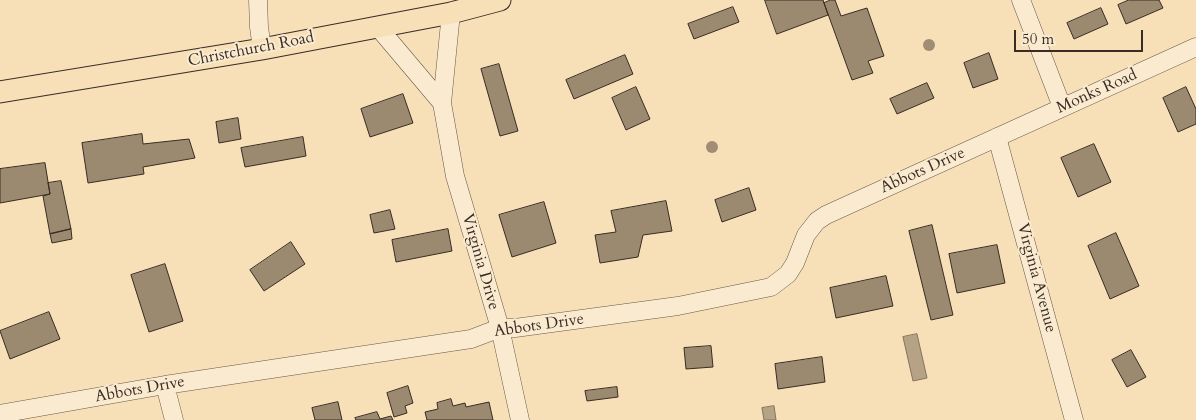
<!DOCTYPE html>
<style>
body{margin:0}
#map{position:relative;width:1196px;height:420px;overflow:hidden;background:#f7dfb7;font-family:Cardo,serif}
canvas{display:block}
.scale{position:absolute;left:1014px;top:30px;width:129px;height:22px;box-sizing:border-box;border:2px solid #382c24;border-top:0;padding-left:6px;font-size:15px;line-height:18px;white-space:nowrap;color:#382c24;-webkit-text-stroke:4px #faead0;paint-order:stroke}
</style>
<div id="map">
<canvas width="1196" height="420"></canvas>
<div class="scale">50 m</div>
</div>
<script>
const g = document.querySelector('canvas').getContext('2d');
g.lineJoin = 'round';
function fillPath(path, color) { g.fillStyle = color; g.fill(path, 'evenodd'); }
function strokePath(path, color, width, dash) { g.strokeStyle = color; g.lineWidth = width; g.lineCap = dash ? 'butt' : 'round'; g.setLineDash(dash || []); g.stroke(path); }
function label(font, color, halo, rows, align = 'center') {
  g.font = font + ' Cardo,serif'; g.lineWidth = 4; g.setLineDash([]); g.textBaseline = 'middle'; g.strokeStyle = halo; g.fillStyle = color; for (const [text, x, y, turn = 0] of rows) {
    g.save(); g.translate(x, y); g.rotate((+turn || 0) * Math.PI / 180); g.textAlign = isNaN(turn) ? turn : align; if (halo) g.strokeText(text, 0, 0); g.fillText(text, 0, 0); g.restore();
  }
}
const water = new Path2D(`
 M917,334l10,44 -14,3 -10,-44z
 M774,406l2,14h-12l-2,-12z`);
const building = new Path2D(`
 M765,0h58l5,15 -51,19z
 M831,0h4l6,16 26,-8 17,48 -16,5 5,12 -21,7 -28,-77z
 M1129,0h30l4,8 -37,16 -8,-19z
 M733,7l6,15 -45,17 -6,-15z
 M1101,8l7,16 -34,15 -7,-16z
 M989,53l9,26 -25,9 -9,-25z
 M625,55l8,19 -59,25 -8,-19z
 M499,64l19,67 -18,5 -19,-67z
 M927,83l7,15 -37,16 -7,-15z
 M636,87l14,32 -24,11 -14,-32z
 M1186,87l10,22v15l-18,8 -15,-34z
 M403,94l10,29 -43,14 -9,-28z
 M238,118l3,21 -22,4 -3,-21z
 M142,134l1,10 46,-5 6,19 -52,9 1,7 -56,9 -6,-40z
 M303,137l3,19 -61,11 -4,-19z
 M1094,144l17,38 -33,15 -17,-39z
 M45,163l5,31 -50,9v-34z
 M61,181l10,48 -21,5 -7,-38 7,-2 -2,-11z
 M749,188l7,22 -34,12 -7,-22z
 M666,201l6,30 -29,4 -5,22 -38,6 -5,-28 21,-3 -5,-21z
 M544,202l12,41 -44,14 -13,-42z
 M390,210l5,19 -21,4 -4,-18z
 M932,225l21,90 -22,5 -22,-89z
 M71,229l1,10 -20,4 -2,-9z
 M448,229l4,22 -56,11 -4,-22z
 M1116,233l23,53 -29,13 -22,-53z
 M291,242l14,22 -41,27 -14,-21z
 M997,245l8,38 -48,10 -8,-39z
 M165,264l18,57 -34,11 -18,-57z
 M886,276l7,30 -57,12 -6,-30z
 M49,312l11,27 -50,20 -10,-28z
 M711,346l2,21 -27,2 -2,-21z
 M1131,350l15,27 -19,10 -15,-27z
 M822,357l3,25 -47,7 -3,-25z
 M408,386l5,17 -8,3 2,7 -13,4 -7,-24z
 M617,387l1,10 -31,4 -2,-10z
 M451,399l2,7 12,-3 1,4 23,-5 4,18h-66l-2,-8 13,-3 -1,-6z
 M338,402l4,18h-27l-3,-12z
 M377,412l3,7 11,-3 2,4h-37l-1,-2z`);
const minor = new Path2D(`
 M258,0l1,27 3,22
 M1021,0l41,107
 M451,13l-9,90 13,73 45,152 20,92
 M377,26l65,77
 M997,137l77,283
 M165,385l9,35
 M0,414l165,-29 306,-46 29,-11h15l163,-22 93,-19 17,-13 7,-11 11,-28 11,-14 9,-6 370,-168`);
const major = new Path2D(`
 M0,92l262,-43 189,-36 49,-13`);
const trees = [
 [929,45],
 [712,147]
];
const streetNames = [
 ["Christchurch Road",251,50,-11],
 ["Monks Road",1097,92,-24],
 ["Abbots Drive",923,171,-24],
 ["Virginia Drive",480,262,74],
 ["Virginia Avenue",1036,278,75],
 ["Abbots Drive",539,326,-8],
 ["Abbots Drive",140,390,-10]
];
fillPath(water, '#b6a285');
strokePath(water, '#84735e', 1);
fillPath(building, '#9b8970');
strokePath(building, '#382c24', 1);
strokePath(minor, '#685949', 19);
strokePath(major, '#382c24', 23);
strokePath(minor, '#faead0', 18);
strokePath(major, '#f7dfb7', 21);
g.fillStyle = '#a08d73';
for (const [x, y] of trees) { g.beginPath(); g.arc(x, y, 6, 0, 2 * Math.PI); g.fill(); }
label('16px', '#382c24', '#faead0', streetNames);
</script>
